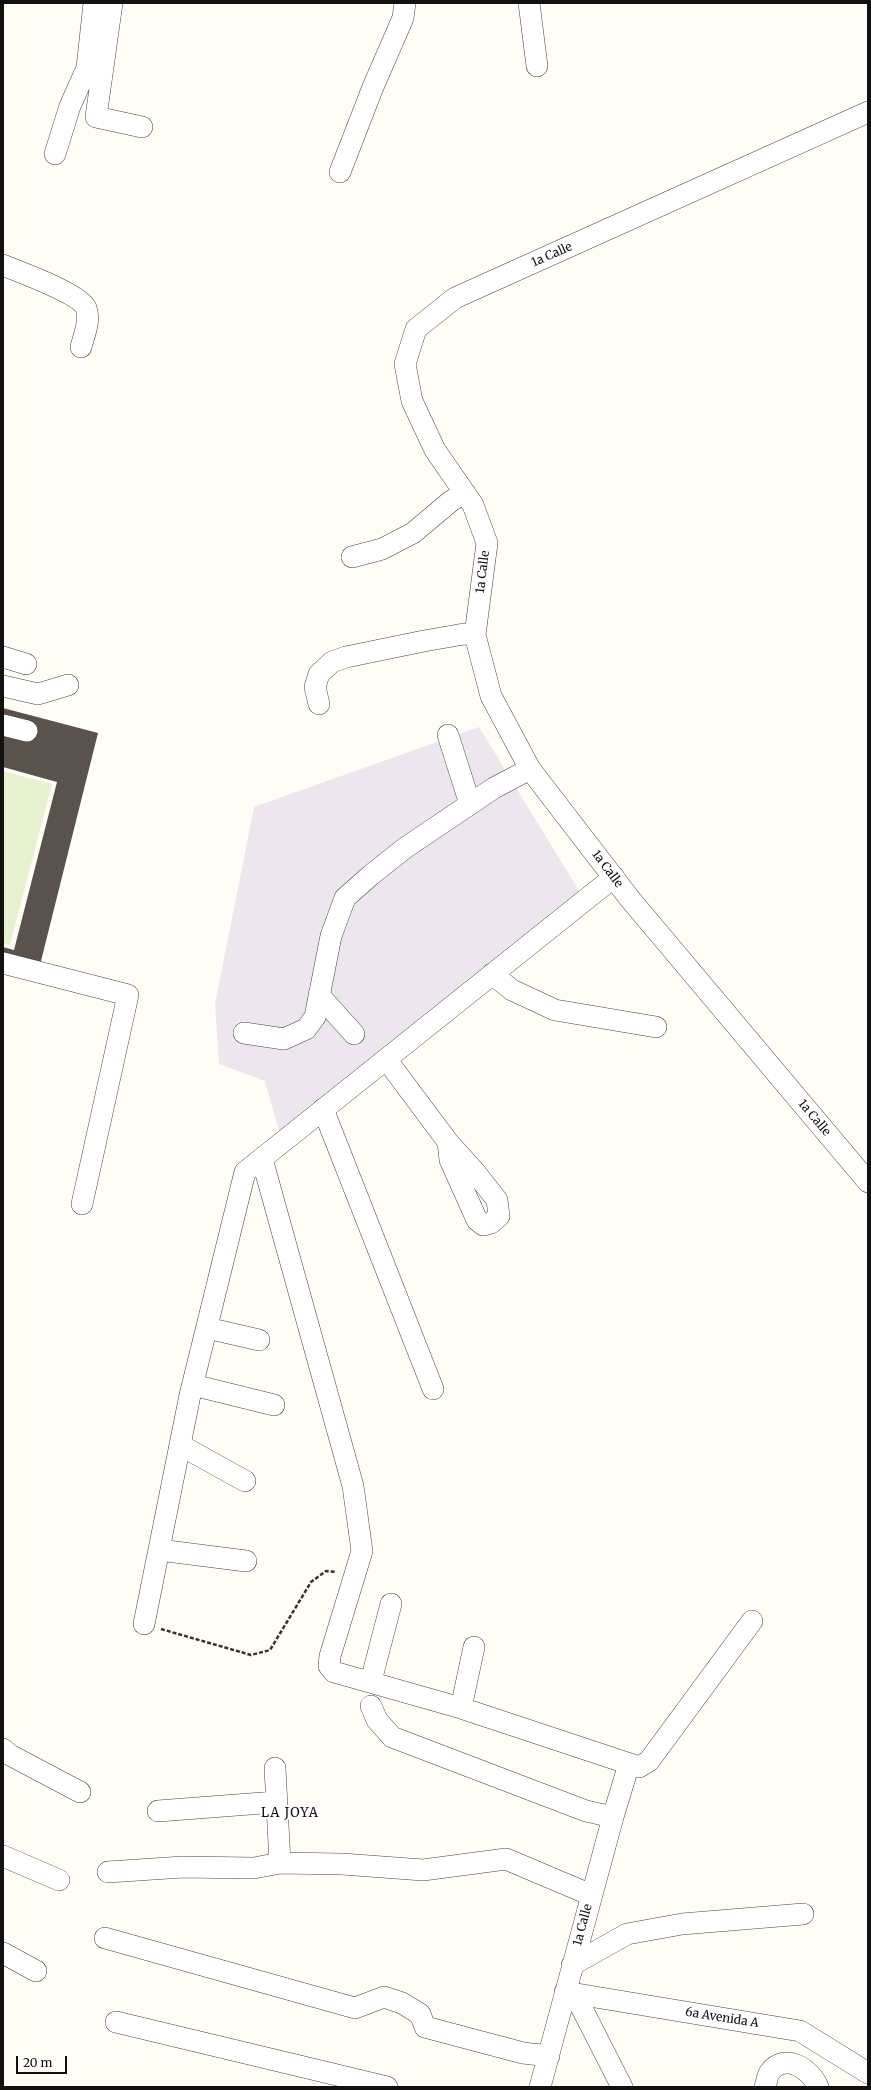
<!DOCTYPE html>
<style>
body{margin:0}
#map{position:relative;width:871px;height:2090px;overflow:hidden;background:#fffdf5;font-family:Merriweather,serif}
canvas{display:block}
.frame{position:absolute;inset:0;border:4px solid #111;pointer-events:none}
.scale{position:absolute;left:16px;top:2056px;width:51px;height:18px;box-sizing:border-box;border:2px solid #111;border-top:0;padding-left:5px;font-size:12px;line-height:14px;white-space:nowrap;color:#111;-webkit-text-stroke:3px #fff;paint-order:stroke}
</style>
<div id="map">
<canvas width="871" height="2090"></canvas>
<div class="frame"></div>
<div class="scale">20 m</div>
</div>
<script>
const g = document.querySelector('canvas').getContext('2d');
g.lineJoin = 'round';
function fillPath(path, color) { g.fillStyle = color; g.fill(path, 'evenodd'); }
function strokePath(path, color, width, dash) { g.strokeStyle = color; g.lineWidth = width; g.lineCap = dash ? 'butt' : 'round'; g.setLineDash(dash || []); g.stroke(path); }
function label(font, color, halo, rows, align = 'center') {
  g.font = font + ' Merriweather,serif'; g.lineWidth = 4; g.setLineDash([]); g.textBaseline = 'middle'; g.strokeStyle = halo; g.fillStyle = color; for (const [text, x, y, turn = 0] of rows) {
    g.save(); g.translate(x, y); g.rotate((+turn || 0) * Math.PI / 180); g.textAlign = isNaN(turn) ? turn : align; if (halo) g.strokeText(text, 0, 0); g.fillText(text, 0, 0); g.restore();
  }
}
const industrial = new Path2D(`
 M479,727l105,172 -300,250 -19,-68 -46,-17 -4,-60 39,-197z`);
const pitch = new Path2D(`
 M3,771l49,13 -42,161 -7,-2z`);
const building = new Path2D(`
 M3,708l95,25 -62,248 -33,-10v-24l11,3 43,-168 -54,-15z`);
const path = new Path2D(`
 M161,1629l90,26 19,-5 41,-68 15,-11 10,1`);
const minor = new Path2D(`
 M112,3l-16,114 46,10
 M529,3l8,63
 M868,112l-413,186 -39,31 -11,35 7,37 23,49 38,55 14,38 -12,92 16,61 39,73 100,130 238,283
 M55,154l15,-48 17,-38 7,-65
 M340,172l33,-85 30,-69 2,-15
 M3,265c16,7 76,28 83,43 5,12 -2,27 -5,39
 M352,557l30,-8 31,-16 38,-32 14,-8
 M3,657l23,7
 M3,686l35,8 30,-9
 M319,704l-4,-17 4,-13 13,-12 14,-5 78,-16 40,-7 11,1
 M3,725l24,6
 M448,735l22,69
 M3,963l125,32 -46,209
 M492,974l20,16 43,20 101,17
 M319,995l35,39
 M244,1033l40,6 22,-10 9,-12 16,-81 14,-38 26,-23 34,-27 89,-60 36,-19
 M386,1059l62,83 27,30 22,28 2,16 -8,7 -8,2 -6,-5 -27,-60 -2,-18
 M323,1109l110,280
 M262,1159l91,327 9,65 -32,105 -1,10 5,6 127,36 178,59 10,-6 103,-140
 M207,1328l52,12
 M193,1385l81,20
 M180,1445l65,36
 M159,1550l87,11
 M144,1624l46,-229 55,-223 369,-295
 M371,1681l20,-77
 M371,1706l6,14 15,17 194,74 27,6
 M461,1708l13,-61
 M3,1749l7,6 70,37
 M275,1768l5,95
 M158,1811l118,-9
 M3,1856l56,24
 M108,1872l75,-5 71,1 26,-5 62,1 81,6 83,-11 85,36
 M105,1938l250,70 29,-11 18,6 18,11 5,13 98,26 26,3
 M3,1953l33,18
 M572,1965l55,-31 55,-10 121,-10
 M565,1992l235,39 68,42
 M574,1993l48,94
 M116,2022l271,65
 M540,2087l73,-270 16,-53
 M765,2087c2,-5 2,-12 5,-15 15,-20 41,-3 48,15`);
const streetNames = [
 ["1a Calle",552,255,-24],
 ["1a Calle",483,572,-83],
 ["1a Calle",607,869,53],
 ["1a Calle",814,1118,50],
 ["1a Calle",583,1925,-75],
 ["6a Avenida A",722,2018,9]
];
const neighbourhoodNames = [
 ["LA JOYA",290,1813]
];
fillPath(industrial, '#eee6ef');
fillPath(pitch, '#e6f2cf');
fillPath(building, '#5a524d');
strokePath(minor, '#444', 22);
strokePath(path, '#333', 2.5, [4, 2]);
strokePath(minor, '#fff', 21);
label('12px', '#111', '#fff', streetNames);
g.letterSpacing = '1px';
label('13px', '#111', '#fff', neighbourhoodNames);
g.letterSpacing = '0px';
</script>
